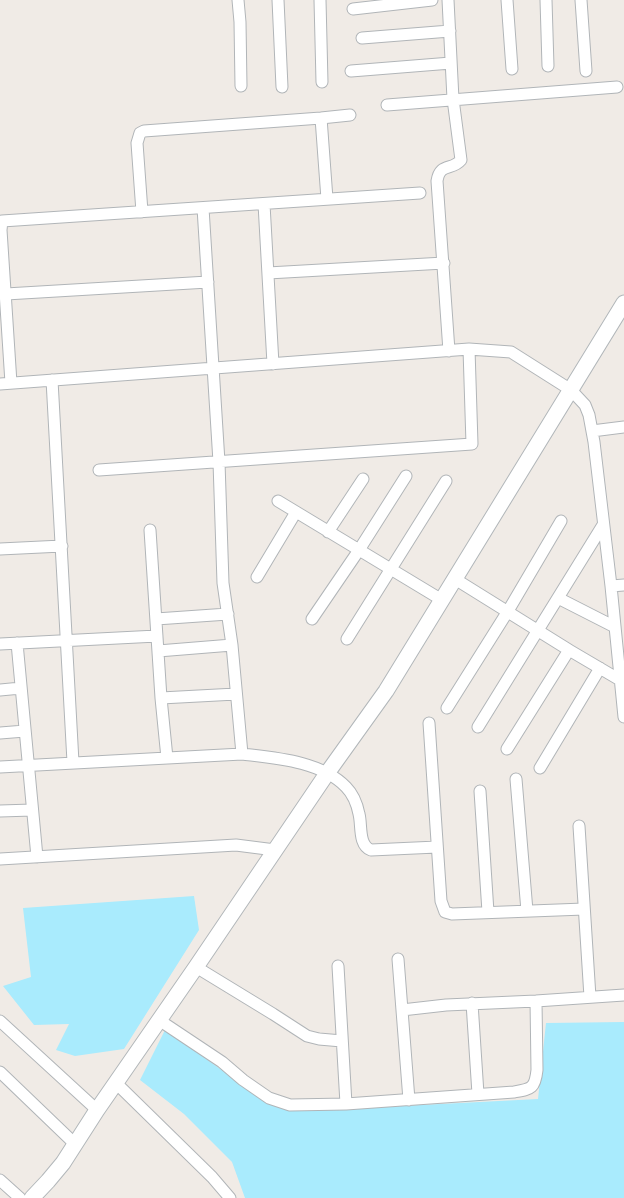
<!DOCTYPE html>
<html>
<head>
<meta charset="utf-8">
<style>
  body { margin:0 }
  canvas { display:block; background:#f0ebe6 }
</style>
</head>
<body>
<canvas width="624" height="1198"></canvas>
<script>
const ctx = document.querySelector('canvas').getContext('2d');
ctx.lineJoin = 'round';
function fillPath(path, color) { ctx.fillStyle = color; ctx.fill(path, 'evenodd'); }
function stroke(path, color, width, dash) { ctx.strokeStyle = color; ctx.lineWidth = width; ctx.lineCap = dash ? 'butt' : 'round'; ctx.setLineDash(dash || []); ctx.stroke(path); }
const water = new Path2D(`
  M194,896L199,930L124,1049L75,1056L56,1050L69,1024L34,1025L3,986L31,977L23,908Z
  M624,1022V1198H245L232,1162L184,1114L140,1080L165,1030L253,1092L303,1111L538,1099L546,1023Z`);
const street = new Path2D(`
  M238,0L240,22L241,86
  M278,0L282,87
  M320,0L322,82
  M448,0L453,99L461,160C452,171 440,162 437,181L449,351
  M507,0L512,69
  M546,0L548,66
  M581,0L586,71
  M353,9L432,0
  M362,38L450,31
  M351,71L451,63
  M387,105L617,87
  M321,118L327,199
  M264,204L273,364
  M203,208L219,462L223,583L232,645L242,754
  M142,212L137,143L140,133L144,131L321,118L350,115
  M268,273L444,263
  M6,294L208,282
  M52,380L73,762
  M11,383L1,230L2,221L420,193
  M0,384L469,349L511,352L571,390L585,405L589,415L594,442L611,586L624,717
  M592,431L624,427
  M99,470L472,444L469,349
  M278,501L442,600
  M150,530L161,698L167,758
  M328,532L363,479
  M0,549L62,546
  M257,577L296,512
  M455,579L569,650L620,680
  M611,586L624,585
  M558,598L615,627
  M156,619L228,614
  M312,619L359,550L406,476
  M347,639L446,481
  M17,643L37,857
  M0,644L157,636
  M158,651L232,645
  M0,690L21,688
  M161,698L236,694
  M447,708L508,611L561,521
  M429,723L441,901L445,912L452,914L584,909
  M478,727L603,525
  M0,733L25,731
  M507,749L569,650
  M0,767L242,754C275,758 321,761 346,787C353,794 357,804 359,814C362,825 358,845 371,850L437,847
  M540,768L600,668
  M516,779L527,911
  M480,791L488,912
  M0,811L32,810
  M579,826L590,997
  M0,859L236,845L275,850
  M398,959L409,1100
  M338,966L346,1104
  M196,967L273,1014L307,1036L319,1039L342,1041
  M472,1003L478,1094
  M402,1010L446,1005L536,1001L624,995
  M159,1020L222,1062L243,1080L269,1098L290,1105L346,1104L514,1092C531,1089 535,1089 537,1070L536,1001
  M0,1021L97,1110
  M0,1072L75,1144
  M116,1083L212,1177L230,1198
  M0,1180L20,1198`);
const secondary = new Path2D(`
  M32,1198L48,1181L63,1163L97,1110L196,967L328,772L386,691L624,303`);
fillPath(water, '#a9ebfd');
stroke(street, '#b1b5b8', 13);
stroke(secondary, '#b2b7ba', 17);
stroke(street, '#fff', 11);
stroke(secondary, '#fff', 15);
</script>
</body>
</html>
